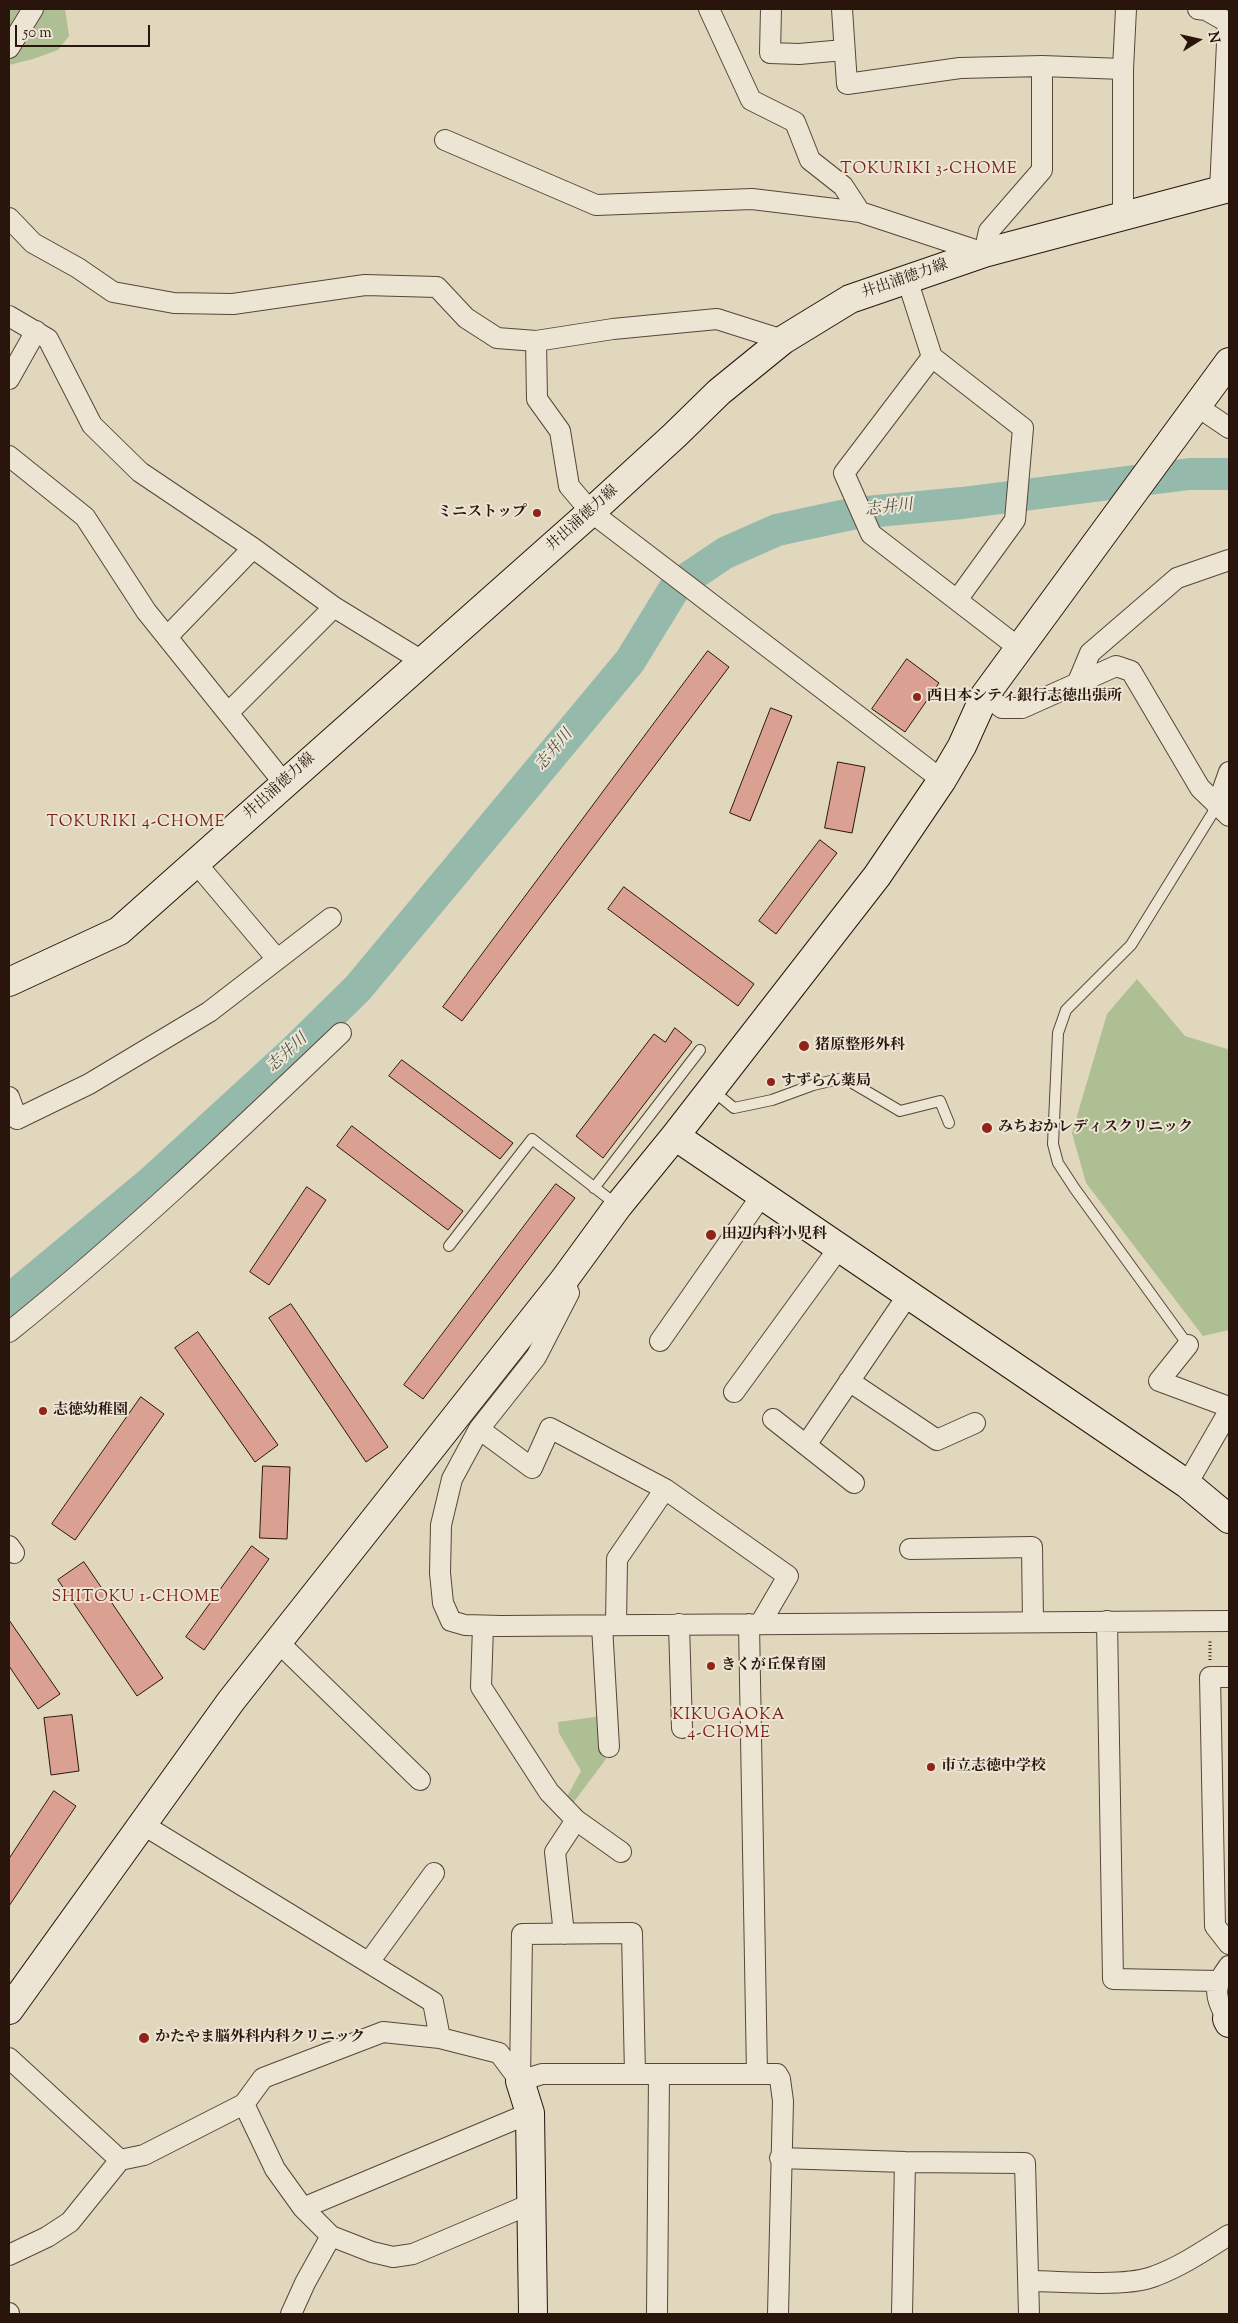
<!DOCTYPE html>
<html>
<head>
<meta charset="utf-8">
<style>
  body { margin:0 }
  #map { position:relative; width:1238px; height:2323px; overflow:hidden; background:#e1d7bd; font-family:"Sorts Mill Goudy",serif }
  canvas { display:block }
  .frame { position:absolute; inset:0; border:10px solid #2a150c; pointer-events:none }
  .north { position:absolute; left:1173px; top:15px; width:50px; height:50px; -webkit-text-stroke:4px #ece5d4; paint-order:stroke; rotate:80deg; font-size:14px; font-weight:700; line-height:20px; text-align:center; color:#2a150c }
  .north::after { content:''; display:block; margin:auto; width:18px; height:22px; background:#2a150c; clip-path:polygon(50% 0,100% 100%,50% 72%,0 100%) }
  .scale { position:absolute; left:15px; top:25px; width:135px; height:22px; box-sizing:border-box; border:2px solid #2a150c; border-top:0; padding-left:6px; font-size:15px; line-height:18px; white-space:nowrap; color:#2a150c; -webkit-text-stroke:4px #ece5d4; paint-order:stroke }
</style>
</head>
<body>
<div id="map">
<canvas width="1238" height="2323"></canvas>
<div class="frame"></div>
<div class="north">N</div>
<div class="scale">50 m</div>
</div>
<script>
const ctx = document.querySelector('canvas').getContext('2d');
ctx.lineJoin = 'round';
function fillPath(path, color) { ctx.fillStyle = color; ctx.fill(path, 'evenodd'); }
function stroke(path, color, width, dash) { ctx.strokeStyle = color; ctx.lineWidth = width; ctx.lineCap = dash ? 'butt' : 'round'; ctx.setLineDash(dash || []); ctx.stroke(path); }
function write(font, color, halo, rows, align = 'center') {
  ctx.font = font + ' "Sorts Mill Goudy","Noto Serif JP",serif'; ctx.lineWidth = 4; ctx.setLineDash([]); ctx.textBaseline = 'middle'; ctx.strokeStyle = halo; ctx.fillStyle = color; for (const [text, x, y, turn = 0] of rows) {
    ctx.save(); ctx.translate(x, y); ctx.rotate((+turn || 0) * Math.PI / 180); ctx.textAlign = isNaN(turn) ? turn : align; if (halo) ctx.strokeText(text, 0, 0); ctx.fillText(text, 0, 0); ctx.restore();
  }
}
const green = new Path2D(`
  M9,9H65L69,36L58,50L33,59L9,65Z
  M1137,979L1185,1036L1227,1049L1229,1048V1330L1203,1336L1086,1183L1072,1133L1107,1014Z
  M602,1716L608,1753L606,1759L570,1807L564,1802L581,1771L559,1733L558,1722Z`);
const water = new Path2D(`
  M1229,470V476L1189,474Z`);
const river = new Path2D(`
  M9,1300L151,1182L296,1049L358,988L630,661L676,586L725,553L777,530L856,513L962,503L1189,474H1229`);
const building = new Path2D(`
  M708,651L729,667L462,1021L443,1007Z
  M907,659L939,683L905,732L872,709Z
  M771,708L792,716L750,821L730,813Z
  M838,762L865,767L852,833L825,828Z
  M820,840L837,853L776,934L759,921Z
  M624,887L754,984L738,1006L608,909Z
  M675,1028L692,1042L603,1158L576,1136L654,1034L665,1042Z
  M402,1060L513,1143L500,1159L389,1076Z
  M352,1126L463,1211L448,1230L337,1146Z
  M556,1184L575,1198L423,1399L404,1385Z
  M307,1187L326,1200L269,1285L250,1272Z
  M291,1304L388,1447L366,1462L269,1318Z
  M198,1332L278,1445L255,1462L175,1348Z
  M141,1397L164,1414L75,1540L52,1524Z
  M263,1466L290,1467L287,1539L260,1538Z
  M252,1546L269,1559L204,1650L186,1637Z
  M84,1562L163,1678L137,1696L58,1580Z
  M9,1620L60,1694L38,1709L9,1666Z
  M72,1715L79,1771L51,1775L44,1718Z
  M54,1791L76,1806L9,1906V1859Z`);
const path = new Path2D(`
  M1210,1660V1639`);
const lane = new Path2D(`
  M712,1090L734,1108L772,1100L813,1085L844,1078L900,1111L940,1101L949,1123
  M594,1188L700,1050
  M449,1246L532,1139L617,1205
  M1188,1345L1075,1189L1058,1163L1053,1144L1058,1033L1066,1010L1131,945L1217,806`);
const street = new Path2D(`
  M709,9L751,100L795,122L810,160L843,186L860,212
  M771,9L770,53L799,54L844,50
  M842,9L847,84L960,68L1042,66L1123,69
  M1198,9L1206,10L1229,23
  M9,48L33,9
  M445,140L596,205L752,199L860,212L984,253L989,231L1042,170V66
  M1220,190L1228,22
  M1123,217V69L1126,9
  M9,218L33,243L78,268L113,292L174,303L233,304L365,285L437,287L466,318L497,338L536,341L613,329L717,319L783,340
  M907,279L932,357L844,473L871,534L1019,648
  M9,316L48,339L92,425L140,472L253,548L334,607L422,661
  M536,341L537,399L560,431L569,486L591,512L942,780
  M932,357L1023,428L1015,520L957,600
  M9,379L36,331
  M1198,407L1229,428
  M9,456L85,517L146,611L284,783
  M167,637L253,548
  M1077,684L1090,653L1177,578L1229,560
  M985,695L1002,708H1022L1116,666L1131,671L1200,788L1229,816
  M228,713L334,607
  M1217,806L1229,772
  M196,863L277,959
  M9,1097L17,1119L89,1084L209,1012L331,918
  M564,1280L569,1293L536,1357L479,1429L452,1479L441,1525L440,1573L443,1603L451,1621L465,1625L501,1626L1229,1621
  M9,1332C125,1239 233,1136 341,1033
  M660,1341L762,1195
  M1188,1345L1159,1381L1229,1407
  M849,1381L937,1440L975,1423
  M734,1392L839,1248
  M773,1419L854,1483
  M479,1429L532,1468L550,1428L665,1489
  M806,1445L908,1295
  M1187,1484L1229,1411
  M9,1546L14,1553
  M910,1549L1032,1547L1033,1622
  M1107,1621L1113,1979L1218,1981
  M679,1624L682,1728
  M749,1624L757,2074
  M616,1625L617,1559L665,1489L788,1576L760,1624
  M483,1626L481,1687L549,1792L576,1820L621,1852
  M602,1626L609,1747
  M277,1641L420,1780
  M1229,1677H1210L1215,1926L1229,1944
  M142,1824L433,2002L440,2038
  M564,1934L555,1852L576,1820
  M369,1962L434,1873
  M1229,1966C1213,1987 1214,1996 1227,2019L1229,2018
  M9,2058L120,2160
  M520,2081L542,2074H777L780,2079L783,2101L778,2314
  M520,2081L522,1934L632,1933L635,2074
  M244,2104L275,2169L303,2208L331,2236L372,2252L393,2257L413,2254L533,2203
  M780,2158L905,2162L1025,2163L1029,2314
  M303,2208L530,2113
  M9,2255L47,2237L70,2222L120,2160L144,2155L244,2104L263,2078L383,2032L440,2038L499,2053L520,2081
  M1029,2281C1062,2281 1126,2288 1155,2276C1182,2266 1205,2250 1229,2235
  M9,2313V2314
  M291,2314L305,2283L331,2236
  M657,2314L659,2074
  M902,2314L905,2162`);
const secondary = new Path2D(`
  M9,982L119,931L591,512L675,435L719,392L783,340L850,299L984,253L1229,188
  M675,1136L1187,1484L1229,1519
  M9,2010L231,1701L564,1280L618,1206L675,1136L877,876L942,780L962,746L985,695L1229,362
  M1227,2019L1229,2023
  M520,2081L530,2113L533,2314`);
const markers = [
  [537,513,5,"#8f2418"],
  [917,697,5,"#8f2418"],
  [804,1046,6,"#8f2418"],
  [771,1082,5,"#8f2418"],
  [987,1128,6,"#8f2418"],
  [711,1235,6,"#8f2418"],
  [43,1411,5,"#8f2418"],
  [711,1666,5,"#8f2418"],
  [931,1767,5,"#8f2418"],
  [144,2038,6,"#8f2418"]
];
const streetNames = [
  ["井出浦徳力線",905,280,-19],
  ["井出浦徳力線",583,519,-42],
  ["井出浦徳力線",280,787,-42]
];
const poiNames = [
  ["ミニストップ",527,513,"right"],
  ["西日本シティ銀行志徳出張所",927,697],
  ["猪原整形外科",815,1046],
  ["すずらん薬局",781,1082],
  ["みちおかレディスクリニック",998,1128],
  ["田辺内科小児科",722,1235],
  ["志徳幼稚園",53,1411],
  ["きくが丘保育園",721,1666],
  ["市立志徳中学校",941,1767],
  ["かたやま脳外科内科クリニック",155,2038]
];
const neighbourhoodNames = [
  ["TOKURIKI 3-CHOME",929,170],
  ["TOKURIKI 4-CHOME",136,823],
  ["SHITOKU 1-CHOME",136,1598],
  ["KIKUGAOKA",729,1716],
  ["4-CHOME",729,1734]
];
const waterNames = [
  ["志井川",889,509,-7],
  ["志井川",555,751,-50],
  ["志井川",288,1054,-43]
];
fillPath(green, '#aebf94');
fillPath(water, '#95baac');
stroke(water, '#6a786c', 1);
stroke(river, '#95baac', 32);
fillPath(building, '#daa192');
stroke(building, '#2a150c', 1);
stroke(lane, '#584638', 12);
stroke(street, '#584638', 22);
stroke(secondary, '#2a150c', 30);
stroke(path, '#2a150c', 3, [1, 2.5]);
stroke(lane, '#ece5d4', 10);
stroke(street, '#ece5d4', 20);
stroke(secondary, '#ece5d4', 28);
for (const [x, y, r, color] of markers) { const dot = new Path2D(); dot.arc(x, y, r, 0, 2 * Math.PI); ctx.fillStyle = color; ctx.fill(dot); stroke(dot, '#ece5d4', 2); }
write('15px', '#2a150c', '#ece5d4', streetNames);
write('bold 15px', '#2a150c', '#ece5d4', poiNames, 'left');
ctx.letterSpacing = '1px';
write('16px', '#7a1f14', '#ece5d4', neighbourhoodNames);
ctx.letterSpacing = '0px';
write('italic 16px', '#4f4f44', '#ece5d4', waterNames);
</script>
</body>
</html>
